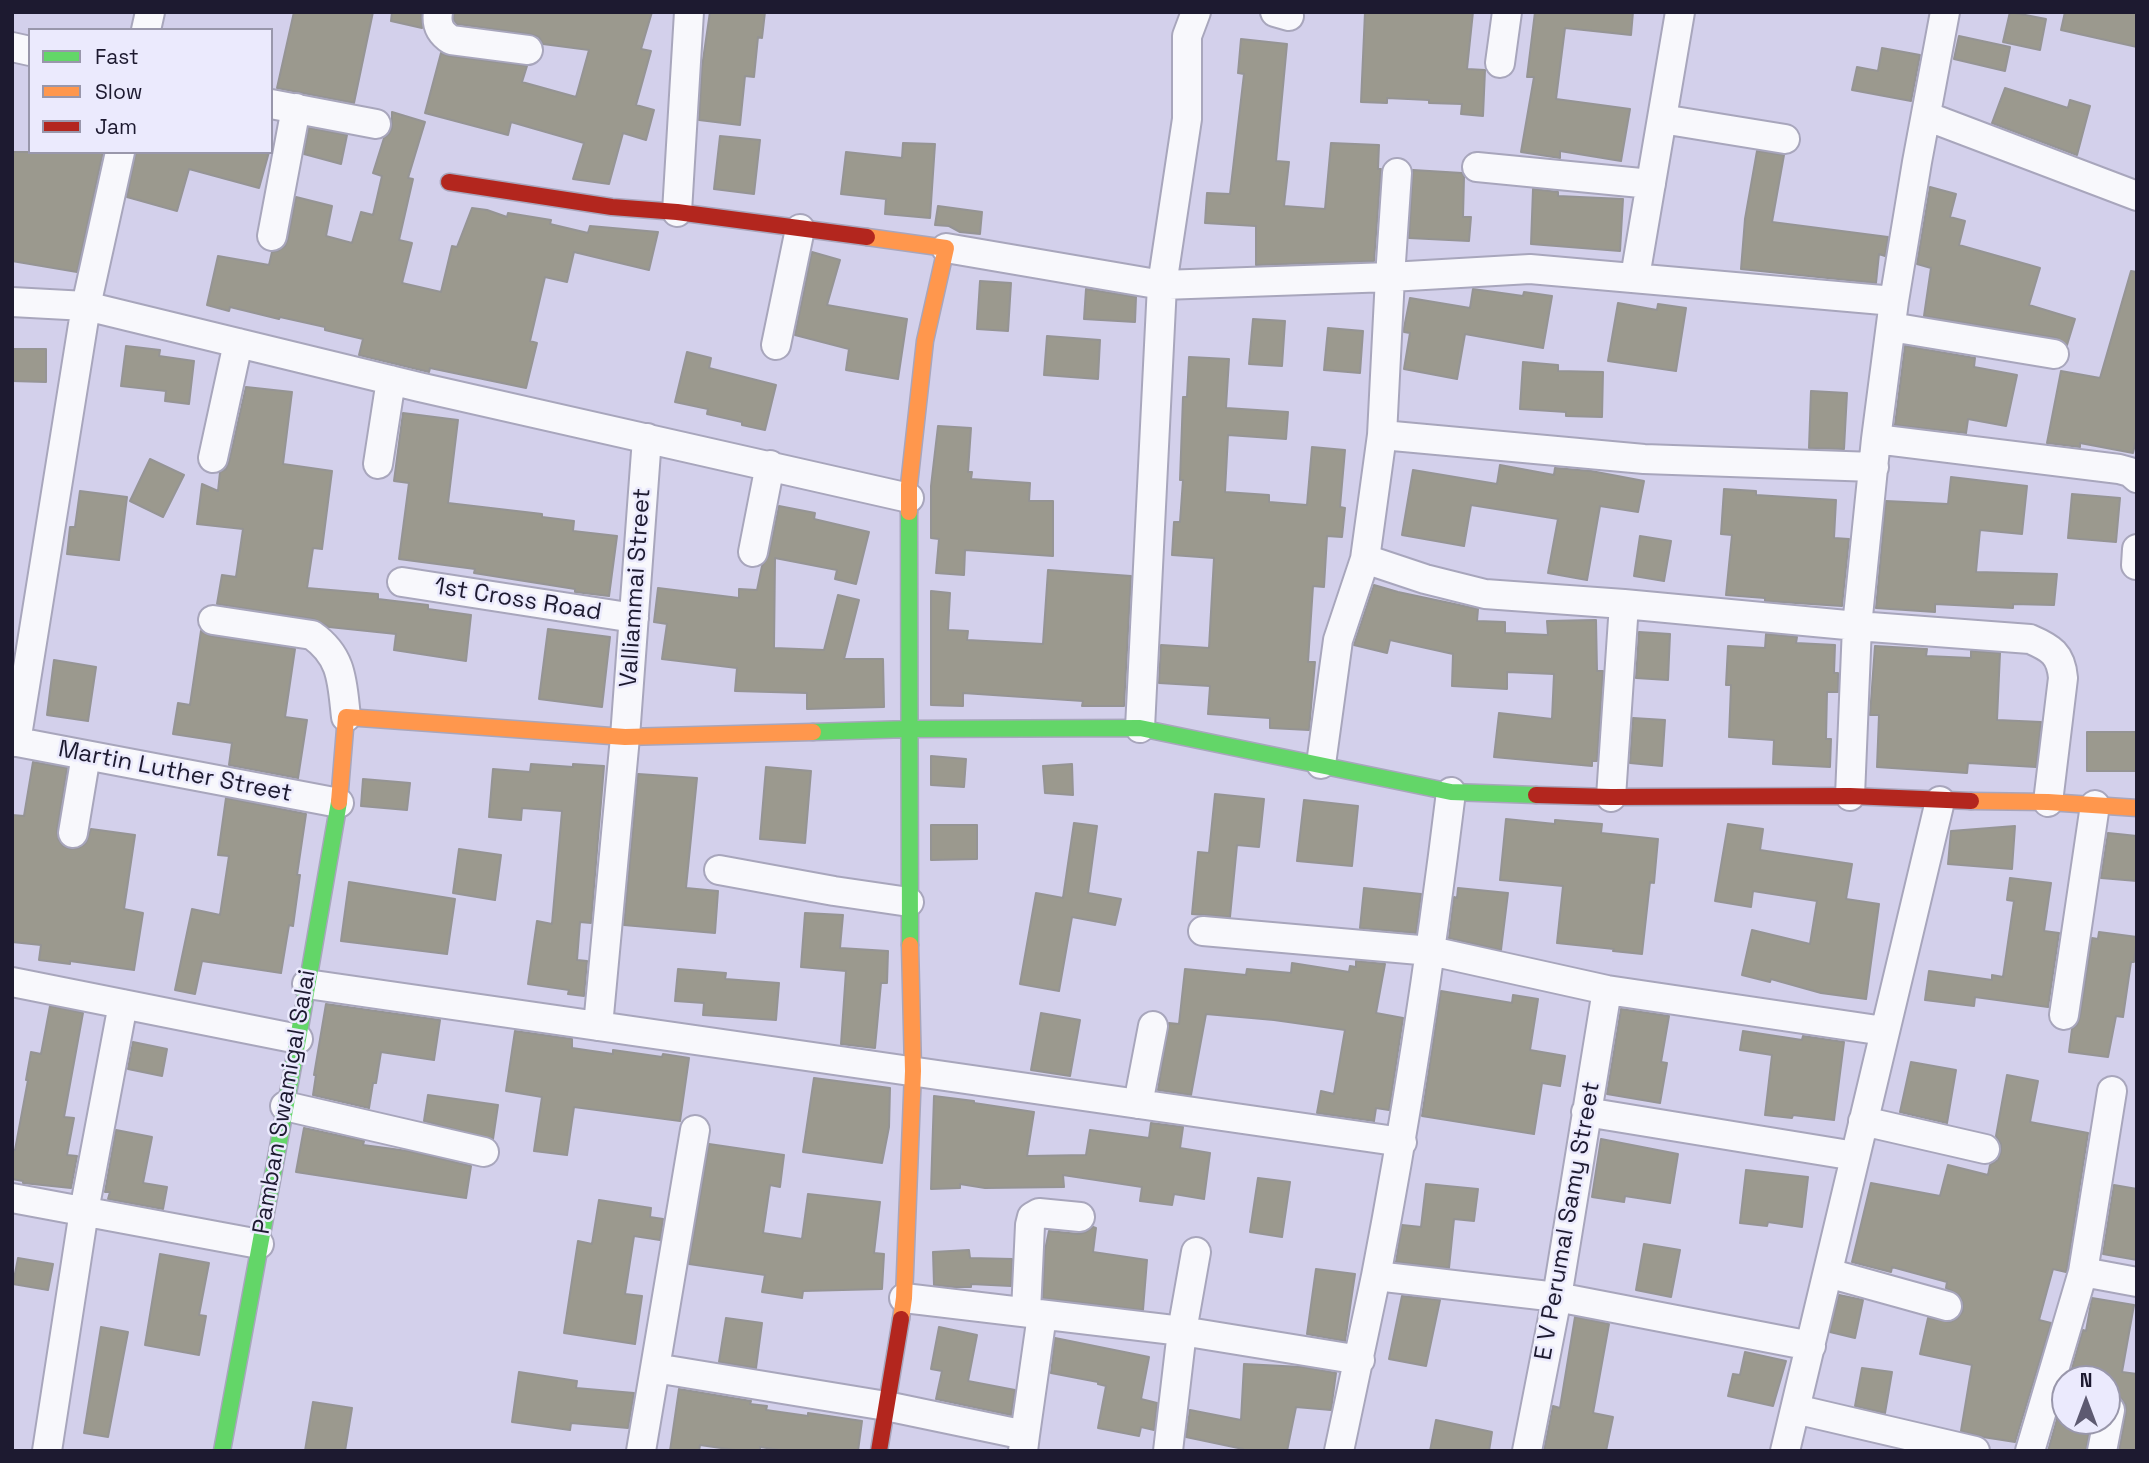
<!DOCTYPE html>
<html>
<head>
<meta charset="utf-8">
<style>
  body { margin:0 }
  #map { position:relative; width:2149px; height:1463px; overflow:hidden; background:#d3d0eb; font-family:"Space Grotesk",sans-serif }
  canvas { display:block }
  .frame { position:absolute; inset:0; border:14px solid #1d1a30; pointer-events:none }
  .legend { position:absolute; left:28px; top:28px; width:245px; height:126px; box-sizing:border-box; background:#ebeafd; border:2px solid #9997ab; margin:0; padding:9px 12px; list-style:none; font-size:21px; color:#1d1a30 }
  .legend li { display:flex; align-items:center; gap:14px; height:35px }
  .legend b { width:35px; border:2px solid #9997ab }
  .north { position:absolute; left:2051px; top:1365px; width:70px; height:70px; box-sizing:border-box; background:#ebeafd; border:2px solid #9997ab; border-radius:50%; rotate:0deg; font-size:19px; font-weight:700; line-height:28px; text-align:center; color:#1d1a30 }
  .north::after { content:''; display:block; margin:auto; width:24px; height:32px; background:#5d5a71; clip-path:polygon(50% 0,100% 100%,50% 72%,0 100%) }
</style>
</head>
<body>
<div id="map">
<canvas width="2149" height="1463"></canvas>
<div class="frame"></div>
<ul class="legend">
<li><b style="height:9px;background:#63d668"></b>Fast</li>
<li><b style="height:9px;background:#ff974d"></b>Slow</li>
<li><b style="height:9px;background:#b3261e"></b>Jam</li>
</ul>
<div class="north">N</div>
</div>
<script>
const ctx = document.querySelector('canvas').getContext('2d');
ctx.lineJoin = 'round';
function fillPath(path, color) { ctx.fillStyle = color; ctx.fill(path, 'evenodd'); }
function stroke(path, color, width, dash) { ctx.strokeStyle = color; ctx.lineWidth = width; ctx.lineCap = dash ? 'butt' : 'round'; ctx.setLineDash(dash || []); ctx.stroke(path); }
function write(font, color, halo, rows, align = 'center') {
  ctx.font = font + ' "Space Grotesk",sans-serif'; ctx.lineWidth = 5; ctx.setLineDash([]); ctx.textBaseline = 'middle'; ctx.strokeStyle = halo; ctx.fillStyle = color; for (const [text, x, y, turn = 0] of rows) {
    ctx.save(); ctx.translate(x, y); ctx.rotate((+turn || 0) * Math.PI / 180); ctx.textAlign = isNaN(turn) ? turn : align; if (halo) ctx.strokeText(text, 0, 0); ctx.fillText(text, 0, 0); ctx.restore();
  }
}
const building = new Path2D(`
  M294,12H373L354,103L277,88Z
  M392,12H421L422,28L391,21Z
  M454,12H652L641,49L651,51L636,105L654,110L646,140L623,133L609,184L573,179L584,143L511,122L508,135L425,113L441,53L449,56L527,66L522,82L576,97L589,50L543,44L539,37L530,34L457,24L454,20Z
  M710,12H765L762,38L758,37L754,77L745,76L740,125L699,120L702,67Z
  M1365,12H1473L1467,69L1485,70L1483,116L1461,114L1462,104L1429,103V100L1387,98V103L1361,102Z
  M1535,12H1633L1631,35L1565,28L1556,99L1630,109L1621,161L1560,151V158L1521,152L1534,77H1527Z
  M2010,12L2046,19L2040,50L2003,42Z
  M2065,12H2137V47L2061,30Z
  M1959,36L2010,47L2005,71L1954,59Z
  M1241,39L1287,44L1276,161L1289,162L1284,206L1325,209L1331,143L1379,145L1378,169H1381L1374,261L1256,265V226L1205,223L1207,193L1230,194L1244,74L1238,73Z
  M1882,48L1920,55L1911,101L1852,90L1857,67L1878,71Z
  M2005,88L2068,108L2070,100L2090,106L2077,155L1992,123Z
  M392,112L425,122L408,178L413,179L399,240L412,243L402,283L441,292L452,246L457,247L472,208L487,210L507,217L508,213L551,220L550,224L588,233L590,226L658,232L649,270L574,252L567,282L545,277L530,341L537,343L526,388L430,368L429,372L359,355L363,339L325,330V327L280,317L279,319L230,307L229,311L207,305L218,256L269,265L272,252L278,251L285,246L288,239L296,197L332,206L326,236L352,243L361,212L373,215L382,176L373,173L384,138L389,134L392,128Z
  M309,128L347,135L341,164L304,154Z
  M720,136L760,140L754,194L714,189Z
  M903,143L935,144L930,218L885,214L886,199L841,194L846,152L902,158Z
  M1757,151L1784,155L1772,222L1888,237L1885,256L1879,254L1876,283L1741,269L1745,219Z
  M12,152H103L77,272L12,261Z
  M136,152H269L259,188L189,169L177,211L127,197Z
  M1413,170L1462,173L1464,177L1463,217H1471L1469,241L1409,238Z
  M1930,187L1956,194L1950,217L1965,221L1959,245L2040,268L2029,305L2075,319L2067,345L2057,338L1924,316L1931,268L1917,264Z
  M1533,189L1558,192V196L1623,199L1620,251L1531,244Z
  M938,206L982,212L980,234L960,232L949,226L935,225Z
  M812,252L840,260L827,305L907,319L898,379L846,370L849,349L795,335Z
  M2131,271L2137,272V436L2133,453L2080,443V447L2047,443L2061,371L2100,378Z
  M980,281L1011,283L1008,331L977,329Z
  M1086,289L1136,297L1135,322L1084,319Z
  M1473,289L1523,296L1524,292L1552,296L1543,348L1465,334L1457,379L1404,369L1410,333L1404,332V328L1410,298L1470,308Z
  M1618,303L1657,310L1658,304L1686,308L1676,371L1608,361Z
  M1253,319L1285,321L1282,366L1249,364Z
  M1328,328L1363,331L1360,373L1324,370Z
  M1047,336L1100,340L1098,379L1044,375Z
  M126,346L160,350L159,356L194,361L189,404L165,401L166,391L121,386Z
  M1905,346L1975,358L1974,367L2017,375L2006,426L1968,419L1966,433L1895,425Z
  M12,349H46V382L12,381Z
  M687,352L711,358L709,368L776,385L765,430L742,425V422L707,414L708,409L675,402Z
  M1189,357L1229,359L1226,408L1288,412L1286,439L1228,435L1225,492L1269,495V502L1307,505L1312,447L1345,450L1340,507L1345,508L1342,537L1327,536L1324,587L1313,586L1308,662H1315L1309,730L1270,728V718L1208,714L1210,686L1159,683L1161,645L1209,648L1214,558L1172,555L1174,522H1180L1183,480H1180L1183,397H1187Z
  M1523,362L1558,365V371L1603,372L1602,417L1566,416V412L1520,409Z
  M246,387L292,392L283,464L332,471L322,549L313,548L307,588L378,594V599L428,605V609L471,615L466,661L394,650L396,634L329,627L314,619L217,604L222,575L236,577L243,529L197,524L202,484L218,491L220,472L226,469L229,462Z
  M1811,391L1847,393L1844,449L1809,448Z
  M403,413L458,420L448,503L542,514V517L574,521L573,531L617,536L609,596L575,592V589L474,573L475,569L399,559L409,483L394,481Z
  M938,426L971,428L968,472H972L971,479L1030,483L1029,501H1053V556L965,550L964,575L936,573L939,539L931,538V486Z
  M150,459L184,475L163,517L130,501Z
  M1500,465L1554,475L1555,468L1591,471L1644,481L1638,512L1600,506L1587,580L1548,573L1558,519L1471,505L1464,546L1402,535L1413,470L1497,484Z
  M1951,477L2027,486L2022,534L1980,530L1976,572L2057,574L2054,605L2013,604V608L1935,604V612L1876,608L1886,501L1948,504Z
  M1724,489L1756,491V495L1836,500L1834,538L1849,539L1842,606L1765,601V598L1726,595L1732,535L1721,534Z
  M80,491L127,497L119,560L67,554L70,527H75Z
  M2072,494L2120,498L2116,542L2068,538Z
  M779,506L815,513L814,519L869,532L856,584L835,579L837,570L775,558L774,648L824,650L838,595L859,600L844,659H883L884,707L807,709V693L735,691L737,668L662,659L667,624L654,622L658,588L739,598V589L757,590L762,566L769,555Z
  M1640,536L1671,541L1664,581L1634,576Z
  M1048,570L1131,576L1124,706H1082L1083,701L963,693V706L931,705V591L950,593L948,630L968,631L967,640L1043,644Z
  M1374,585L1398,592L1478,609L1477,621L1505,622V633L1548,635L1547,621L1596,620L1597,671H1603L1597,761H1592V766L1494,757L1499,713L1552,719L1554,674L1507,672V689L1452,686L1453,654L1390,640L1387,653L1354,645Z
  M548,629L610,637L602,707L539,699Z
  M201,631L211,636L295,649L285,717L307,720L298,778L229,765L232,743L173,734L178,703L190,705Z
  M1639,632L1670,634L1668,680L1636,678Z
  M1766,634L1797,637L1796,643L1835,645L1834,673H1838V692H1827L1826,739H1831L1830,767L1773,764L1774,740L1729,737L1731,685H1726L1728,646L1765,648Z
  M1875,646L1927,649L1926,656L1971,658V651L2000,653L1997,720L2041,722L2036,767L1968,763L1967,773L1877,767L1879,715H1870Z
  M54,660L96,667L88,721L47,715Z
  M1633,718L1665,720L1662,766L1630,763Z
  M2087,732H2137V771H2087Z
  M931,756L966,759L964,787L931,785Z
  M33,762L67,768L57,830L58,839L63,846L71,849L79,848L86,843L91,829L135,835L124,909L143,913L134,970L70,961V964L39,960L41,945L12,942V815L24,816Z
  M531,764L573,767V764L604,766L591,923L580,922L577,960L587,961L584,996L568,994L569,990L528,984L537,921L552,924L562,811L522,808L521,820L489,817L493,769L530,772Z
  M1072,764L1073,795L1045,793L1043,766Z
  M766,767L811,771L805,843L760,839Z
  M638,774L697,778L686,888L718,891L715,933L624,925Z
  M363,779L410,783L407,810L361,806Z
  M1215,794L1264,799L1259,847L1237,845L1230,917L1192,914L1198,852L1209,853Z
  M226,798L306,814L297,875H300L293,926L289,925L281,973L202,961L195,994L175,990L192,909L220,915L229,856L218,855Z
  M1304,800L1358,806L1352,866L1297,861Z
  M1506,819L1555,824V820L1602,824L1601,833L1658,839L1654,883L1650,882L1642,954L1613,951L1614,949L1557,943L1563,886L1500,880Z
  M1074,823L1097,826L1088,893L1121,899L1115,925L1072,917L1059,991L1020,984L1036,893L1063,898Z
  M1728,824L1763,829L1760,850L1852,864L1846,899L1879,904L1866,999L1821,993L1771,979L1770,982L1742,975L1752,930L1810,944L1817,901L1753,891L1751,907L1715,901Z
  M931,825H977V859L931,860Z
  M2015,826L2012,869L1948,864L1951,831Z
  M2108,833L2137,836V881L2101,878Z
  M459,849L501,855L495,900L453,893Z
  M2010,878L2051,883L2044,931L2059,933L2048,1007L1975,997L1974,1006L1925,1000L1929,971L1992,980V975L2003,977L2014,901L2007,900Z
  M349,882L455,899L447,954L341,941Z
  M1364,888L1421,894L1416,933L1360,928Z
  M1458,888L1508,893L1501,950L1449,938L1454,897L1457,898Z
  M805,913L843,915L840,948L888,951L887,983H881L875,1048L841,1044L846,971L801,967Z
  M2099,932L2137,937L2134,962H2131L2123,1017L2116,1016L2108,1057L2069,1052L2072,1029L2077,1025L2080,1017L2092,938L2098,939Z
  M1356,961L1385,964L1376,1013L1403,1018L1389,1110L1376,1108L1374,1121L1317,1113L1321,1091L1334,1094L1345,1030L1274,1020L1206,1014L1191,1095L1158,1090L1169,1023L1179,1024L1185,969L1246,975L1247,969L1291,973L1292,963L1349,972L1350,966L1356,967Z
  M678,969L726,973L725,979L779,983L776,1020L703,1015L704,1003L675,1001Z
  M1441,991L1512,1003L1513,995L1538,999L1530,1050L1565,1056L1560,1086L1542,1083L1534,1134L1422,1116Z
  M326,1004L440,1020L434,1060L381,1052L376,1083H373L369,1108L313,1095L316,1075H314Z
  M50,1006L83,1013L64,1117L74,1118L67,1155L77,1156L71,1188L23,1183V1181L12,1179V1150H15L28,1080H26L31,1052L41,1054Z
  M1621,1009L1669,1016L1661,1062L1667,1063L1660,1103L1607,1094Z
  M1041,1013L1080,1020L1070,1076L1031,1070Z
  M515,1031L572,1039V1048L613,1054V1050L662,1057L663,1054L689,1058L680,1121L574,1107L567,1155L534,1151L542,1097L506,1091Z
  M1743,1031L1802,1040L1803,1036L1844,1042L1834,1120L1793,1115L1792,1118L1765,1115L1772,1055L1740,1050Z
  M133,1042L167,1049L162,1076L128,1069Z
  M1911,1062L1956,1070L1947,1123L1900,1112Z
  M2007,1075L2038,1081L2030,1122L2088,1133L2067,1268L2066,1272L2053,1269L2039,1320L2051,1323L2015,1442L1983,1437L1961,1431L1972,1365L1920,1354L1928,1318L1950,1322L1958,1318L1963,1311V1303L1959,1295L1946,1288L1947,1282L1892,1267L1891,1272L1852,1262L1871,1183L1940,1196L1948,1165L1988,1175L1990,1165L1998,1160L2001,1152V1144L1996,1136Z
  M814,1078L890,1088L889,1127L882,1163L803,1152Z
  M428,1095L498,1105L493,1139L424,1121Z
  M934,1096L974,1101V1103L1034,1112L1027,1156L1086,1155L1090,1130L1149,1138L1151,1123L1183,1127L1180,1148L1210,1153L1204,1199L1174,1194L1172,1205L1140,1201L1142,1187L1063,1175L1064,1187L985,1188L960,1184V1188L931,1189Z
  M304,1128L364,1141L363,1145L408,1151L471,1166L466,1198L296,1172Z
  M116,1130L152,1137L143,1183L167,1187L163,1209L108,1199L110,1192H105Z
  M1601,1139L1678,1154L1670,1203L1625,1196L1624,1202L1592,1197Z
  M709,1144L784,1155L780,1187L770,1185L763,1233L802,1239L808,1194L880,1202L874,1253L884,1254L882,1289L803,1291L802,1298L762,1292L765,1275L689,1264Z
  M1746,1170L1808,1177L1802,1227L1768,1222L1767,1226L1740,1223Z
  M1258,1178L1290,1182L1282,1237L1250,1232Z
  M1426,1184L1478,1189L1474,1221L1454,1219L1449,1268L1396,1262L1402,1225L1421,1227Z
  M2114,1185L2137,1189V1260L2103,1254Z
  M599,1200L651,1208L650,1217L663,1219L660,1240L634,1236L625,1294L642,1296L635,1344L564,1333L578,1241L592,1244Z
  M1093,1227L1096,1228L1093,1252L1147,1260L1143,1310L1043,1298L1045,1250L1049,1231L1079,1234L1086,1232Z
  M1644,1244L1680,1250L1671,1297L1636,1290Z
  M969,1250L970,1258L1012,1259L1011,1286L971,1284V1287H954L934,1285L933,1252Z
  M160,1254L209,1263L199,1315L206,1316L199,1355L145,1345Z
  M18,1258L53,1264L48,1290L13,1284Z
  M1316,1269L1355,1274L1345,1341L1307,1334Z
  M1839,1295L1863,1300L1855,1338L1830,1332Z
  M1402,1296L1440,1300L1426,1366L1389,1359Z
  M2092,1298L2134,1305L2122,1372L2137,1374V1451H2119L2126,1413V1405L2120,1397L2114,1394H2107V1379H2069L2083,1330L2086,1331Z
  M1575,1317L1609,1324L1593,1413L1613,1417L1606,1451H1544L1553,1406L1560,1408Z
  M726,1318L762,1323L756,1368L719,1362Z
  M101,1327L128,1332L108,1437L84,1433Z
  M939,1327L977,1335L968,1381L1015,1390L1011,1415L936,1399L942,1371L931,1369Z
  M1055,1338L1149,1357L1141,1399L1157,1403L1154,1430L1141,1427L1139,1436L1098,1428L1106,1386L1098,1384V1382L1051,1373Z
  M1745,1352L1786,1361L1773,1406L1728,1396L1733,1374L1740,1375Z
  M1244,1364L1302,1367L1336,1373L1331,1410L1296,1407L1287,1451H1243V1449L1186,1437L1190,1410L1241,1420Z
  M1862,1368L1892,1372L1885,1413L1855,1406Z
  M519,1372L577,1381L576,1388L634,1393L628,1428L571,1423L570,1430L512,1422Z
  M679,1389L751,1401L750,1404L767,1406L766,1410L808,1416V1413L862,1421L858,1451H786L760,1447V1451H742L700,1445L699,1451H670Z
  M2065,1391V1421L2091,1422L2086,1451H2048Z
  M313,1402L352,1408L345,1451H305Z
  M1436,1420L1492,1432L1489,1451H1430Z`);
const street = new Path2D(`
  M438,12C436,25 440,33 451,40L528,50
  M1275,12L1289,16
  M146,30L150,12
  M12,47L30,51
  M1500,63L1507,12
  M271,104L376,124
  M1926,116L2137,196
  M1662,119L1785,139
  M1477,167L1651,184
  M677,212L689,12
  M272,236L296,108
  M946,248L1162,285L1390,277L1397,173
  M1635,277L1680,12
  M12,302L86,306L419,387L909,498
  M1891,327L2054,354
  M776,345L800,229
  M1382,435L1644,459L1874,467
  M1876,439L2119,469L2130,472L2137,478
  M213,458L238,343
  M378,464L391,380
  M753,552L770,465
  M1365,559L1425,579L1485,594L1624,604L1857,626L2030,639C2051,648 2061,654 2063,678L2048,802
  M2136,565L2137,549
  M402,582L634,618
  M213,620L312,635C343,657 342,682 346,717
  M1140,728L1162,285L1187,119V36L1196,12
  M12,741L339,803
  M16,742L86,306L120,152
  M1321,764L1338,640L1365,559L1382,435L1390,277L1530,269L1894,301
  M1850,796L1857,626L1876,439L1894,301L1917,162L1945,12
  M1611,797L1624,604
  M73,833L86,755
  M719,870L834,891L909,902
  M1203,931L1431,951L1607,990L1884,1031
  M12,982L298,1039
  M307,984L1402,1142
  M2064,1015L2095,805
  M598,1026L625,737L647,438
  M1138,1104L1153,1026
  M285,1106L484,1152
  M1586,1112L1855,1156
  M1863,1121L1985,1149
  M12,1198L259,1244
  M2083,1272L2137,1282
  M1828,1273L1947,1306
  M1376,1276C1407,1116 1431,955 1451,792
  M904,1298L1182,1331L1360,1360
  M1026,1312L1030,1225L1032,1217L1039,1213L1080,1217
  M655,1368L695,1130
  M1795,1409L1975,1451
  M1025,1435L1042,1315
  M47,1451L84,1211L123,1004
  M641,1451L655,1368L886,1406L1025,1435L1023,1451
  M1168,1451L1182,1331L1196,1252
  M1339,1451L1376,1276L1557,1297L1811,1346
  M1527,1451L1557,1297L1607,990
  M1785,1451L1940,801
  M2030,1451L2083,1272L2112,1091
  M2102,1451L2110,1410`);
const fast = new Path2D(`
  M909,512L910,945
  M813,732L909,729L1140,728L1451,792L1536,795
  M222,1451L298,1039L339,802`);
const slow = new Path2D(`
  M867,237L946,248L925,341L909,485V512
  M1971,801L2048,802L2137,808
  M339,802L346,717L625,737L813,732
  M901,1319L904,1298L913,1071L910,945`);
const jam = new Path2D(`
  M449,182L612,207L677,212L867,237
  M1536,795L1611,797L1850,796L1971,801
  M879,1451L901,1319`);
const streetNames = [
  ["Valliammai Street",636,588,-86],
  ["1st Cross Road",518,600,9],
  ["Martin Luther Street",175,772,11],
  ["Pamban Swamigal Salai",285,1102,-80],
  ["E V Perumal Samy Street",1568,1221,-80]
];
fillPath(building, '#9b998e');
stroke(building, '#959494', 2);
stroke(street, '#a8a6bc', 32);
stroke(fast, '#a8a6bc', 19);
stroke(slow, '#a8a6bc', 19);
stroke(jam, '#a8a6bc', 19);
stroke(street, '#f8f8fc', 28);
stroke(fast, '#63d668', 16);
stroke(slow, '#ff974d', 16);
stroke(jam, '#b3261e', 16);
write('24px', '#1d1a30', '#ebeafd', streetNames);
</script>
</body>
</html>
